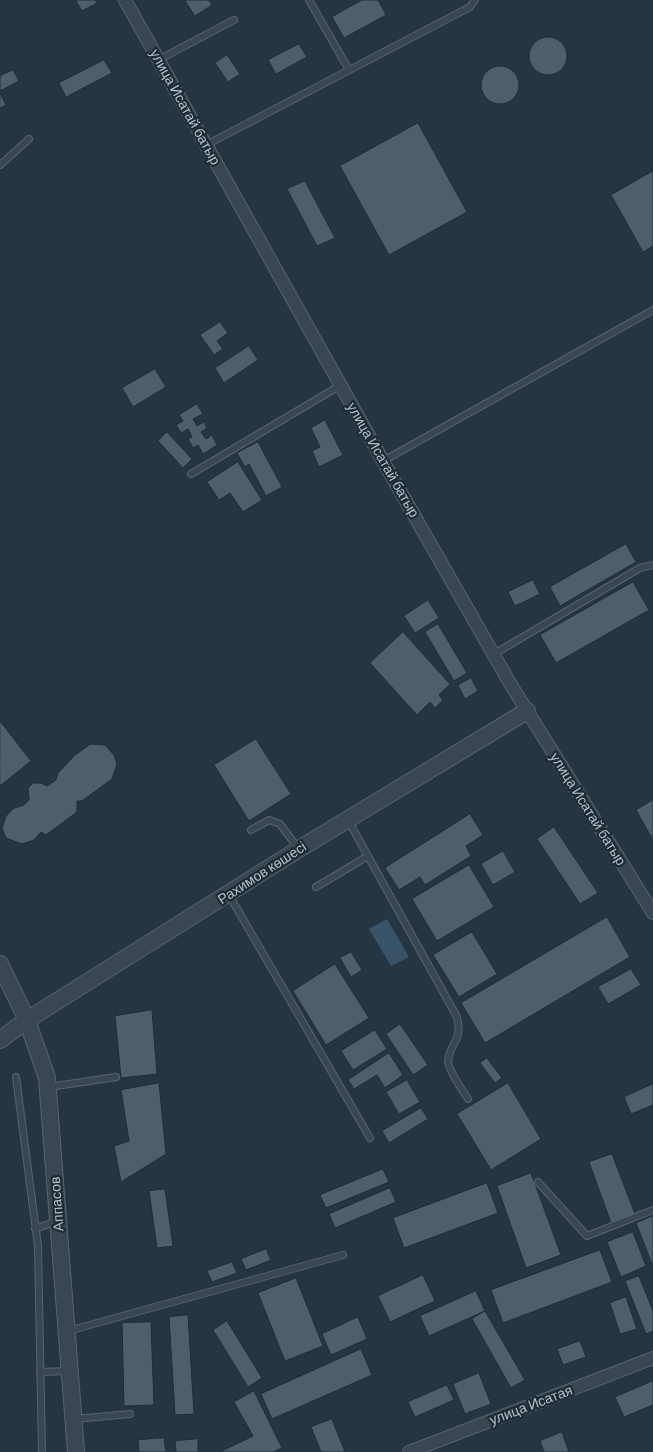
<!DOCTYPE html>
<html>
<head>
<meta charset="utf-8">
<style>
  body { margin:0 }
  canvas { display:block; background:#253541 }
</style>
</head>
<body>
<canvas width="653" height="1452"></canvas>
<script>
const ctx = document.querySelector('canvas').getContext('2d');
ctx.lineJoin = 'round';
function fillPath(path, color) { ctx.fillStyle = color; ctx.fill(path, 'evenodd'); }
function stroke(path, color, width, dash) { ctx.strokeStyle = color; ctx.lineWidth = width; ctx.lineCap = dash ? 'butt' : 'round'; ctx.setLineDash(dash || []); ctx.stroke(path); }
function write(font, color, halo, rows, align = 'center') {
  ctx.font = font + ' Barlow,sans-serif'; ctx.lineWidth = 4.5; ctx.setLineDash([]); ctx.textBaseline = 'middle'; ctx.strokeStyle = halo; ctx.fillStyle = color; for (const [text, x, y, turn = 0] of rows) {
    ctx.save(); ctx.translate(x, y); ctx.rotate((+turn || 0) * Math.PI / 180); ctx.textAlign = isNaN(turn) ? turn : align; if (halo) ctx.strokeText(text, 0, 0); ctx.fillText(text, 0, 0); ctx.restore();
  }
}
const water = new Path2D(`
  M387,919L409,957L391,966L369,929Z`);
const building = new Path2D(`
  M76,0H95L97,3L82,11Z
  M185,0H209L212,5L195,16Z
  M362,0H378L386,15L344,38L332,17Z
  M529 56a19 19 0 1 1 38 0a19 19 0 1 1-38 0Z
  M299,44L307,57L276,74L268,60Z
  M227,55L240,74L228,82L215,63Z
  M104,60L112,73L66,97L59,83Z
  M481 85a19 19 0 1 1 38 0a19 19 0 1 1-38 0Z
  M13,70L19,81L0,91V76Z
  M0,93L6,105L0,108Z
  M418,123L467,212L389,255L340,166Z
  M653,171V246L643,252L611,195Z
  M305,181L335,238L317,246L287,189Z
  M220,322L228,333L217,341L223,349L214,355L200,335Z
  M249,346L258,360L224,383L215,368Z
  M155,369L166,387L133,407L122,388Z
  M197,404L203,414L193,419L197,426L204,422L207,428L201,432L206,439L212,435L217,445L203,454L198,445L193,448L188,439L192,437L188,429L181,433L176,425L183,421L179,415Z
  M325,420L343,455L319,467L312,451L320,447L311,428Z
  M167,432L192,459L183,468L158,441Z
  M258,442L282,487L266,496L249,464L245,467L237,453Z
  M238,462L262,500L243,512L230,493L219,500L207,482Z
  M626,544L636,562L560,606L550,587Z
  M533,580L540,594L515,606L508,592Z
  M633,582L649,610L556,663L540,635Z
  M428,600L439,618L415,633L404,616Z
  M438,624L467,673L454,681L425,632Z
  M403,632L450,684L439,695L443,700L435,708L430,702L417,715L370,663Z
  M471,678L478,691L465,699L458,685Z
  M0,721L31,761L0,786Z
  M256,739L291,794L249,821L214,765Z
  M91,744L105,745L114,755L117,764L112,779L82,801H77V812L46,835L41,832L34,840L22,844L6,838L2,828L6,816L14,808L24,805L29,800L28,788L33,783H41L47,786L56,780L58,773L75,755Z
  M653,800V840L636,810Z
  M470,814L483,835L466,846L471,856L425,885L420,877L399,890L385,868Z
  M554,827L598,893L580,904L537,839Z
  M503,851L515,872L493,885L481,864Z
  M469,865L494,907L437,941L412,899Z
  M607,917L630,957L485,1043L461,1003Z
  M472,932L497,974L459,997L433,955Z
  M351,952L362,970L351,977L340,958Z
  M335,964L369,1018L326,1045L293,991Z
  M631,969L641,985L608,1004L598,987Z
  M152,1010L157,1074L121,1078L115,1016Z
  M400,1024L428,1065L413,1075L386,1034Z
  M375,1030L387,1049L353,1070L341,1051Z
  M389,1053L403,1075L385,1088L377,1075L354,1089L348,1080Z
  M487,1058L502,1078L495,1083L480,1063Z
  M407,1080L420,1102L399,1114L386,1092Z
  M159,1083L166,1154L121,1182L114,1146L129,1141L121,1090Z
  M508,1083L541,1139L491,1170L457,1114Z
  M653,1084V1105L631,1114L624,1097Z
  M421,1108L428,1119L389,1143L382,1131Z
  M612,1154L635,1214L611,1223L589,1162Z
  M383,1169L389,1182L326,1208L320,1195Z
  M531,1173L561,1255L526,1268L497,1186Z
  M487,1183L498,1213L404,1248L393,1218Z
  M390,1188L396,1202L335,1228L329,1214Z
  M165,1189L173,1246L157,1248L149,1191Z
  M653,1216V1264H652L636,1223Z
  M633,1232L646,1266L621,1277L607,1242Z
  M266,1249L271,1260L246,1270L241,1259Z
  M600,1250L612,1282L503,1323L491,1290Z
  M232,1262L237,1273L212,1282L207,1271Z
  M423,1275L435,1301L390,1322L378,1296Z
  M639,1276L653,1311V1331L646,1334L625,1281Z
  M296,1278L323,1346L285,1361L258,1293Z
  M476,1291L485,1311L429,1336L420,1316Z
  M626,1297L637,1329L620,1334L610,1303Z
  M485,1311L525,1380L511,1388L472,1319Z
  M188,1315L194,1414L175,1415L169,1317Z
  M358,1317L367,1339L331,1355L322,1334Z
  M227,1321L262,1378L248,1387L213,1330Z
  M151,1322L154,1405L124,1406L122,1323Z
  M580,1341L586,1357L563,1365L557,1349Z
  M361,1349L372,1375L272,1419L261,1394Z
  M479,1373L491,1404L465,1414L453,1384Z
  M653,1381V1405L624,1417L615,1397Z
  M447,1385L454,1400L415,1417L408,1402Z
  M254,1391L282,1448L273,1452H220L253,1436L234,1402Z
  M332,1419L345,1452H321L311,1427Z
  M562,1432L569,1452H544L540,1441Z
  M164,1438L166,1452H139L138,1440Z
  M198,1439V1452H176L175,1441Z`);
const service = new Path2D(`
  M309,0L349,70
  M158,60L234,20
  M206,145L470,7L475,0
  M0,165L29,139
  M383,461L653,310
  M191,474L341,385
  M494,654L640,568L653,565
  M348,820L457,1017C463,1041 450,1042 448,1061C448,1070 463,1091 468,1099
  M251,830L269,820L280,824L298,848
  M316,887L368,856
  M229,895L370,1138
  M16,1077L38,1246L42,1452
  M49,1087L116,1077
  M538,1182L587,1236L653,1210
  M35,1229L57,1221
  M68,1331L343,1255
  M40,1372L69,1371
  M75,1419L130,1414`);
const minor = new Path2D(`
  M125,0L383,461L511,685L653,913
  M409,1452L653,1358`);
const tertiary = new Path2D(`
  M0,964L27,1020L47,1078L76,1452
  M0,1040L27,1020L299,849L527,711`);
const streetNames = [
  ["улица Исатай батыр",185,107,61],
  ["улица Исатай батыр",383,460,60],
  ["улица Исатай батыр",588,809,58],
  ["Рахимов көшесі",262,873,-33],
  ["Аппасов",57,1204,-94],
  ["улица Исатая",531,1405,-21]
];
fillPath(water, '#395368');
fillPath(building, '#4e5e6c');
stroke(building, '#202d38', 1);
stroke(service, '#58646e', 8);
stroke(minor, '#58646e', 14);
stroke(tertiary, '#58646e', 18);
stroke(service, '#3a4651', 6);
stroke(minor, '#3a4651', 12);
stroke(tertiary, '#3a4651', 16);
write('14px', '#b6c1cb', '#1e2b36', streetNames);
</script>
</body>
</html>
